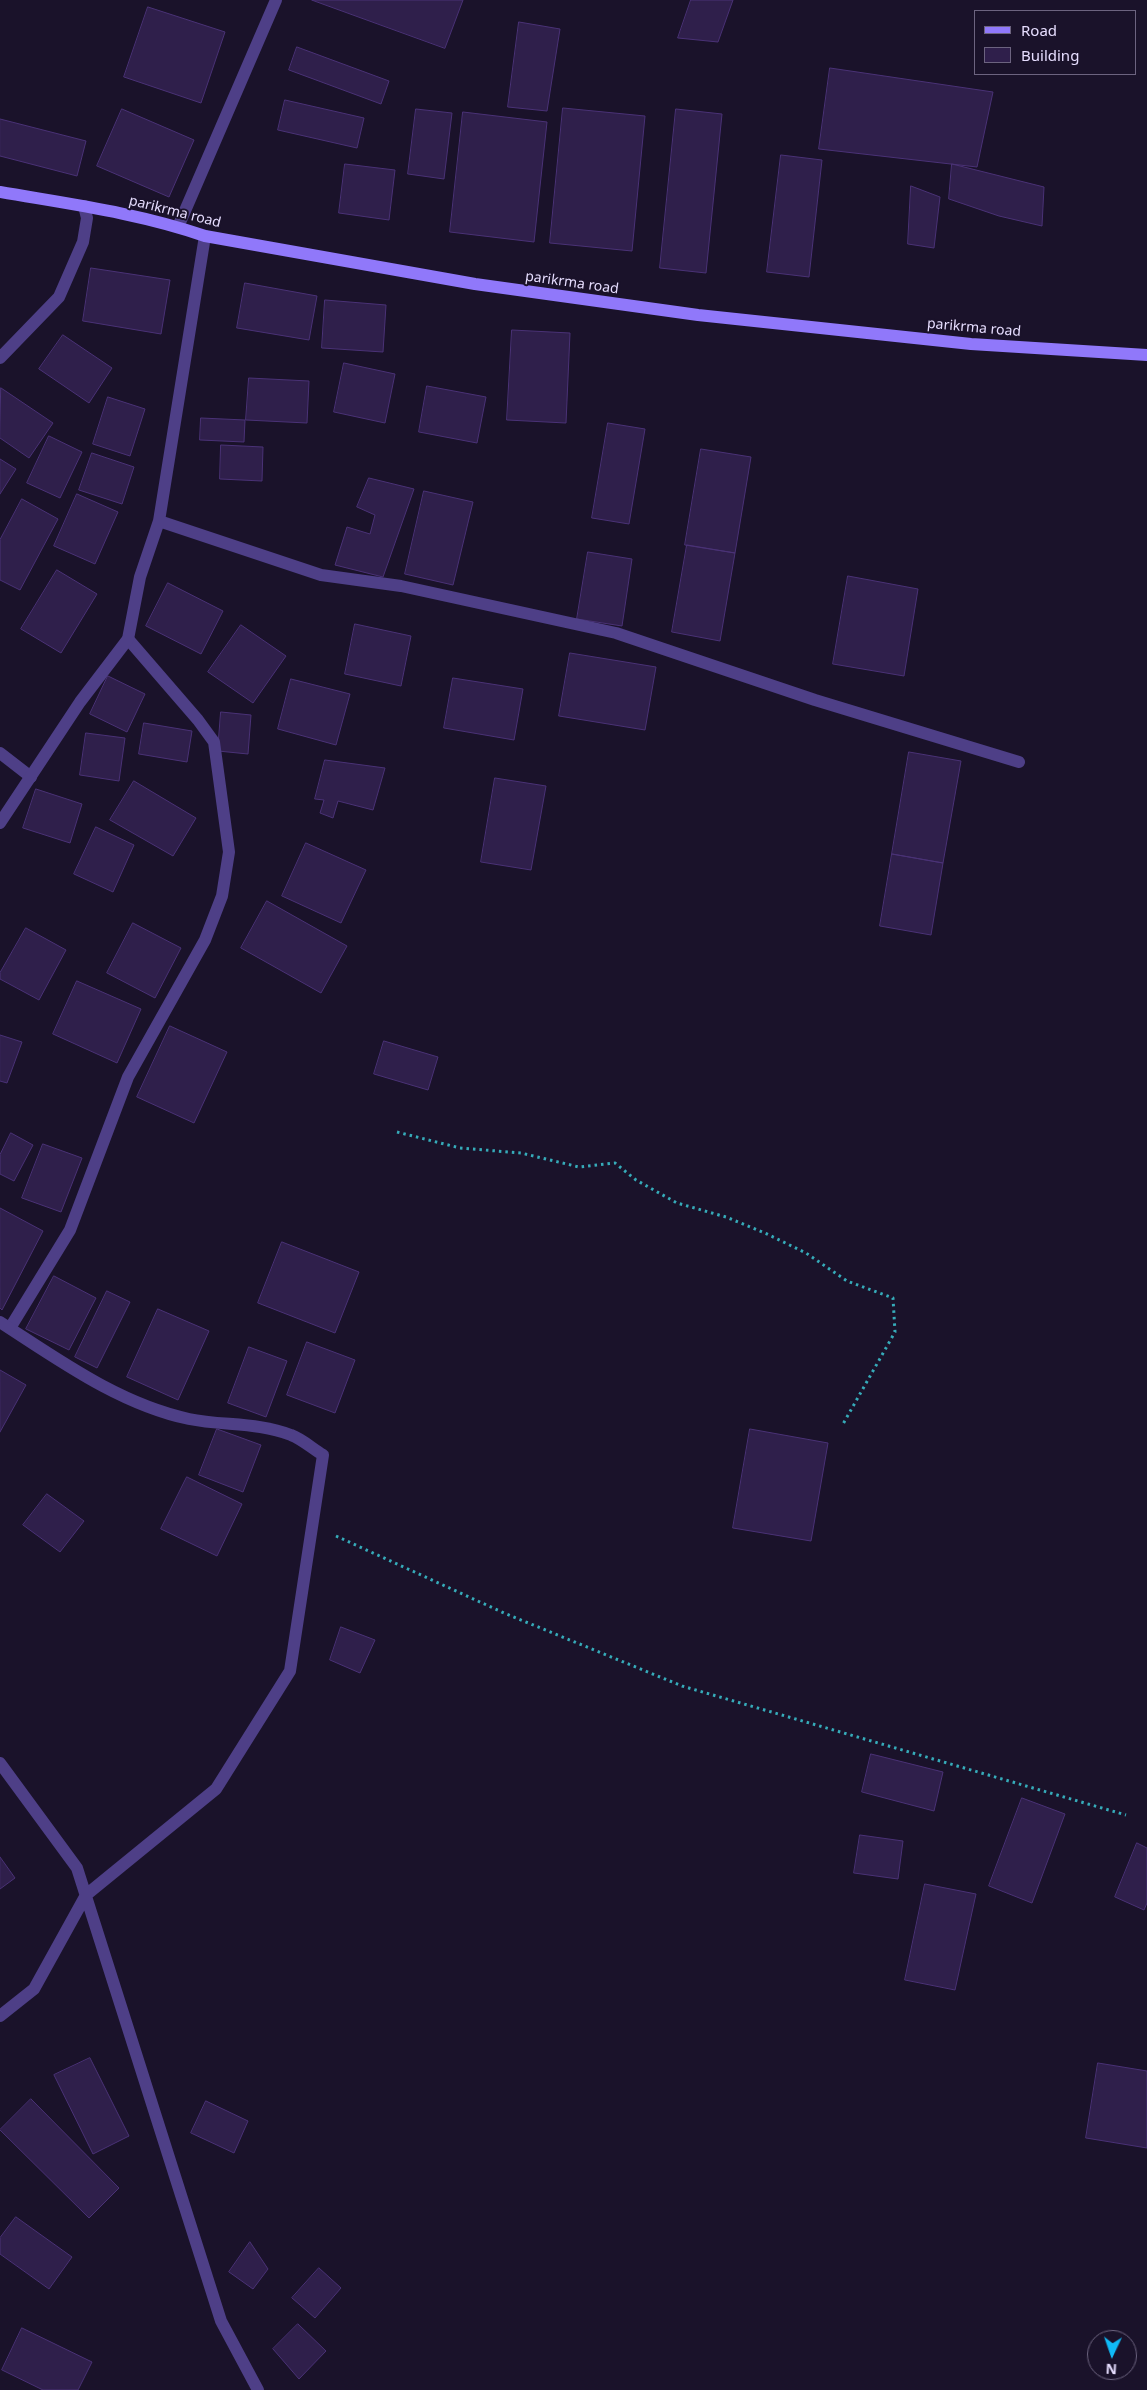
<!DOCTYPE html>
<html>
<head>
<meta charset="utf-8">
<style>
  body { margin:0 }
  #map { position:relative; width:1147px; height:2390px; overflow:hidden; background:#1a122a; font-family:"Noto Sans",sans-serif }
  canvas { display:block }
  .legend { position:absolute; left:974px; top:10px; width:162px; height:65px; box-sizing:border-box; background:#1a122a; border:1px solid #6c637f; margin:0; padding:6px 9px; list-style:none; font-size:15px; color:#e6ddfe }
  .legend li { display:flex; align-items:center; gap:10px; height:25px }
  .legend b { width:25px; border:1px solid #6c637f }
  .north { position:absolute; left:1087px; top:2330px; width:50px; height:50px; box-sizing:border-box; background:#1a122a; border:1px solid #6c637f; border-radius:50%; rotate:183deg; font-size:14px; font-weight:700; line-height:20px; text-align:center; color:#e6ddfe }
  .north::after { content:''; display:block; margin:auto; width:18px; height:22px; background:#10baf6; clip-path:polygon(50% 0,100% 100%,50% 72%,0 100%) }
</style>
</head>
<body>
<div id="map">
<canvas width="1147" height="2390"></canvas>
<ul class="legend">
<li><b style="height:6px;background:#9078fa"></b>Road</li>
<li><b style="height:14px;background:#2f1f4b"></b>Building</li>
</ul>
<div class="north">N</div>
</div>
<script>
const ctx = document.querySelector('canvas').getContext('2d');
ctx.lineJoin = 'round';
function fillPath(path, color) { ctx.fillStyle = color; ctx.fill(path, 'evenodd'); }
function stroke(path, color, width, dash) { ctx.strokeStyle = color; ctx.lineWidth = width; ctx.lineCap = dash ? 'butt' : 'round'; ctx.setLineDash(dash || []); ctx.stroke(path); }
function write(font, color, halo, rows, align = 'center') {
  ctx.font = font + ' "Noto Sans",sans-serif'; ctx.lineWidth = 4; ctx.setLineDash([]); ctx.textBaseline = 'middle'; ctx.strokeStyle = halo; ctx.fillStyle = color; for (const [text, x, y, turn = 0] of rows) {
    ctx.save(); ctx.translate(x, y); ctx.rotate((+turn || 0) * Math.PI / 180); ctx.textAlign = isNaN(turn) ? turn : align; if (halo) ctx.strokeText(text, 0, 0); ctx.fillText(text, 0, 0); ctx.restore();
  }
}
const building = new Path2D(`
  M312,0H463L445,48Z
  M691,0H733L718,42L678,38Z
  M148,7L225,32L201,103L124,77Z
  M519,22L560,29L547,111L508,107Z
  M297,47L389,81L381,104L289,70Z
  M830,68L993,92L977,167L819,149Z
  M285,100L364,118L357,148L278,130Z
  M563,108L645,116L632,251L550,243Z
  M122,109L194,140L169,197L97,166Z
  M416,109L452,113L444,179L408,174Z
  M676,109L722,114L706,273L660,268Z
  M463,112L547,122L534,242L450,232Z
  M0,119L86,141L77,176L0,156Z
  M781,155L822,160L809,277L767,272Z
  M345,164L395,170L389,220L339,213Z
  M952,164L1044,187L1042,226L999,216L949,199Z
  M911,186L940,197L934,248L908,244Z
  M91,268L170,280L161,334L83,321Z
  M245,283L317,296L309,340L237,328Z
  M325,300L386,305L383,352L322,348Z
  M512,330L570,333L566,423L507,420Z
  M63,335L112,368L89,403L39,369Z
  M344,363L395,374L385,423L334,412Z
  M249,378L309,381L307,423L246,420Z
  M427,386L486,397L477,443L419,432Z
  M1,388L53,423L29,458L0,438Z
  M108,397L145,409L130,456L93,444Z
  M201,418L245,420L244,442L200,440Z
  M608,423L645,429L629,524L592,518Z
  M49,436L82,452L60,498L27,483Z
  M221,445L263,447L262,481L220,479Z
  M701,449L751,457L735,553L685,545Z
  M92,453L134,467L122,504L79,490Z
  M0,459L16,469L0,494Z
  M369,478L414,489L383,577L335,565L347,527L370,534L375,515L357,507Z
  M424,491L473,502L453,585L405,574Z
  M77,494L118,512L95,564L54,546Z
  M22,499L58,519L20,590L0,580V540Z
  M687,545L735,553L720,641L672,632Z
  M588,552L632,559L622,626L577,619Z
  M57,570L97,594L61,653L21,629Z
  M848,576L918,589L904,676L833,664Z
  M168,583L223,611L201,654L146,626Z
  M355,624L411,636L401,686L345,674Z
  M241,625L286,656L253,703L208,672Z
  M570,653L656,667L645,730L559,716Z
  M108,676L145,694L127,732L90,714Z
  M453,678L523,689L514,740L444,728Z
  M291,679L350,694L336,745L278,729Z
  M221,712L251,715L248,754L218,751Z
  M144,723L192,731L187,762L139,754Z
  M86,733L125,738L119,781L80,775Z
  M909,752L961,761L943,863L892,854Z
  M325,760L385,768L373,810L338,801L333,818L320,813L324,800L315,799Z
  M495,778L546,786L531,870L481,862Z
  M134,781L196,818L173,856L110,820Z
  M36,789L82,804L70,843L23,828Z
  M96,827L134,845L113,892L74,874Z
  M306,843L366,870L341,923L282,896Z
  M892,854L943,863L931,935L880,926Z
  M267,901L347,946L321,993L241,948Z
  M133,923L181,948L155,998L107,973Z
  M26,928L66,950L39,1000L0,979V973Z
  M77,981L141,1009L117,1063L53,1034Z
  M170,1026L227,1052L194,1123L137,1097Z
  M0,1035L22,1042L7,1083L0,1081Z
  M384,1041L438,1057L428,1090L374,1074Z
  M11,1133L33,1145L14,1181L0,1174V1155Z
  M43,1144L82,1158L61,1212L22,1198Z
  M0,1208L43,1231L2,1310L0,1308Z
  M282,1242L359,1272L335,1333L258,1303Z
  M54,1276L96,1298L69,1350L26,1329Z
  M107,1291L130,1302L97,1368L75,1357Z
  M158,1309L209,1331L178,1400L127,1377Z
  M307,1342L355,1360L335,1413L287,1395Z
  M249,1347L287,1361L266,1417L228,1403Z
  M0,1370L26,1385L0,1432Z
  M217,1429L261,1445L243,1492L199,1475Z
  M750,1429L828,1443L811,1541L733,1528Z
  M187,1477L242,1504L217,1556L161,1529Z
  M47,1494L84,1521L60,1552L23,1525Z
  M341,1627L375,1640L360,1673L330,1660Z
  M871,1754L943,1772L934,1811L862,1792Z
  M1022,1798L1065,1814L1032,1903L989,1886Z
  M860,1835L903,1841L898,1879L854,1873Z
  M1137,1843L1147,1848V1903L1144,1910L1115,1897Z
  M0,1857L15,1878L0,1889Z
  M925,1884L976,1894L955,1990L905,1980Z
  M90,2058L129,2136L93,2154L54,2075Z
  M1098,2063L1147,2071V2148L1086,2138Z
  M31,2099L119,2188L89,2218L0,2130Z
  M206,2101L248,2121L234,2153L191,2133Z
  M16,2217L72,2257L49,2289L0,2254V2238Z
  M250,2242L268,2269L253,2289L229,2272Z
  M319,2268L341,2288L315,2318L292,2298Z
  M298,2324L326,2351L299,2379L273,2349Z
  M22,2328L92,2362L78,2390H43L2,2370Z`);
const path = new Path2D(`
  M397,1132L460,1148L521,1153L579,1167L615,1163L636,1180L677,1203L726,1217L767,1234L806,1253L847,1281L893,1298L895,1332L843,1424
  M336,1536L504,1613L682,1686L1126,1815`);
const lane = new Path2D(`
  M0,753L31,777
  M10,1328L70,1230L128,1077L205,940L222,896L229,852L214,742L198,720L128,639`);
const street = new Path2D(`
  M178,227L276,0
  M0,358L59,297L83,242L87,218L84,206
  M159,521L321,575L401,586L616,633L815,700L1019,762
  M0,823L80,702L128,639L140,577L159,521L205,236
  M0,1322C59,1360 119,1404 189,1419C223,1426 258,1422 291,1435C302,1439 313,1449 323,1455L290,1671L216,1789L86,1895L34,1989L0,2016
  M0,1763L77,1868L221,2321L258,2390`);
const secondary = new Path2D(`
  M0,192C69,204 139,213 205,236L475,284L698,315L971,344L1147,355`);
const streetNames = [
  ["parikrma road",175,212,14],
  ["parikrma road",572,283,8],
  ["parikrma road",974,328,5]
];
fillPath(building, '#2f1f4b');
stroke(building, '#4a3276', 1);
stroke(path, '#36abb9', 3, [2.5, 4]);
stroke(lane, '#4e3f87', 12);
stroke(street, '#4e3f87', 12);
stroke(secondary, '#9078fa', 12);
write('14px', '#e6ddfe', '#1a122a', streetNames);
</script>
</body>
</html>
